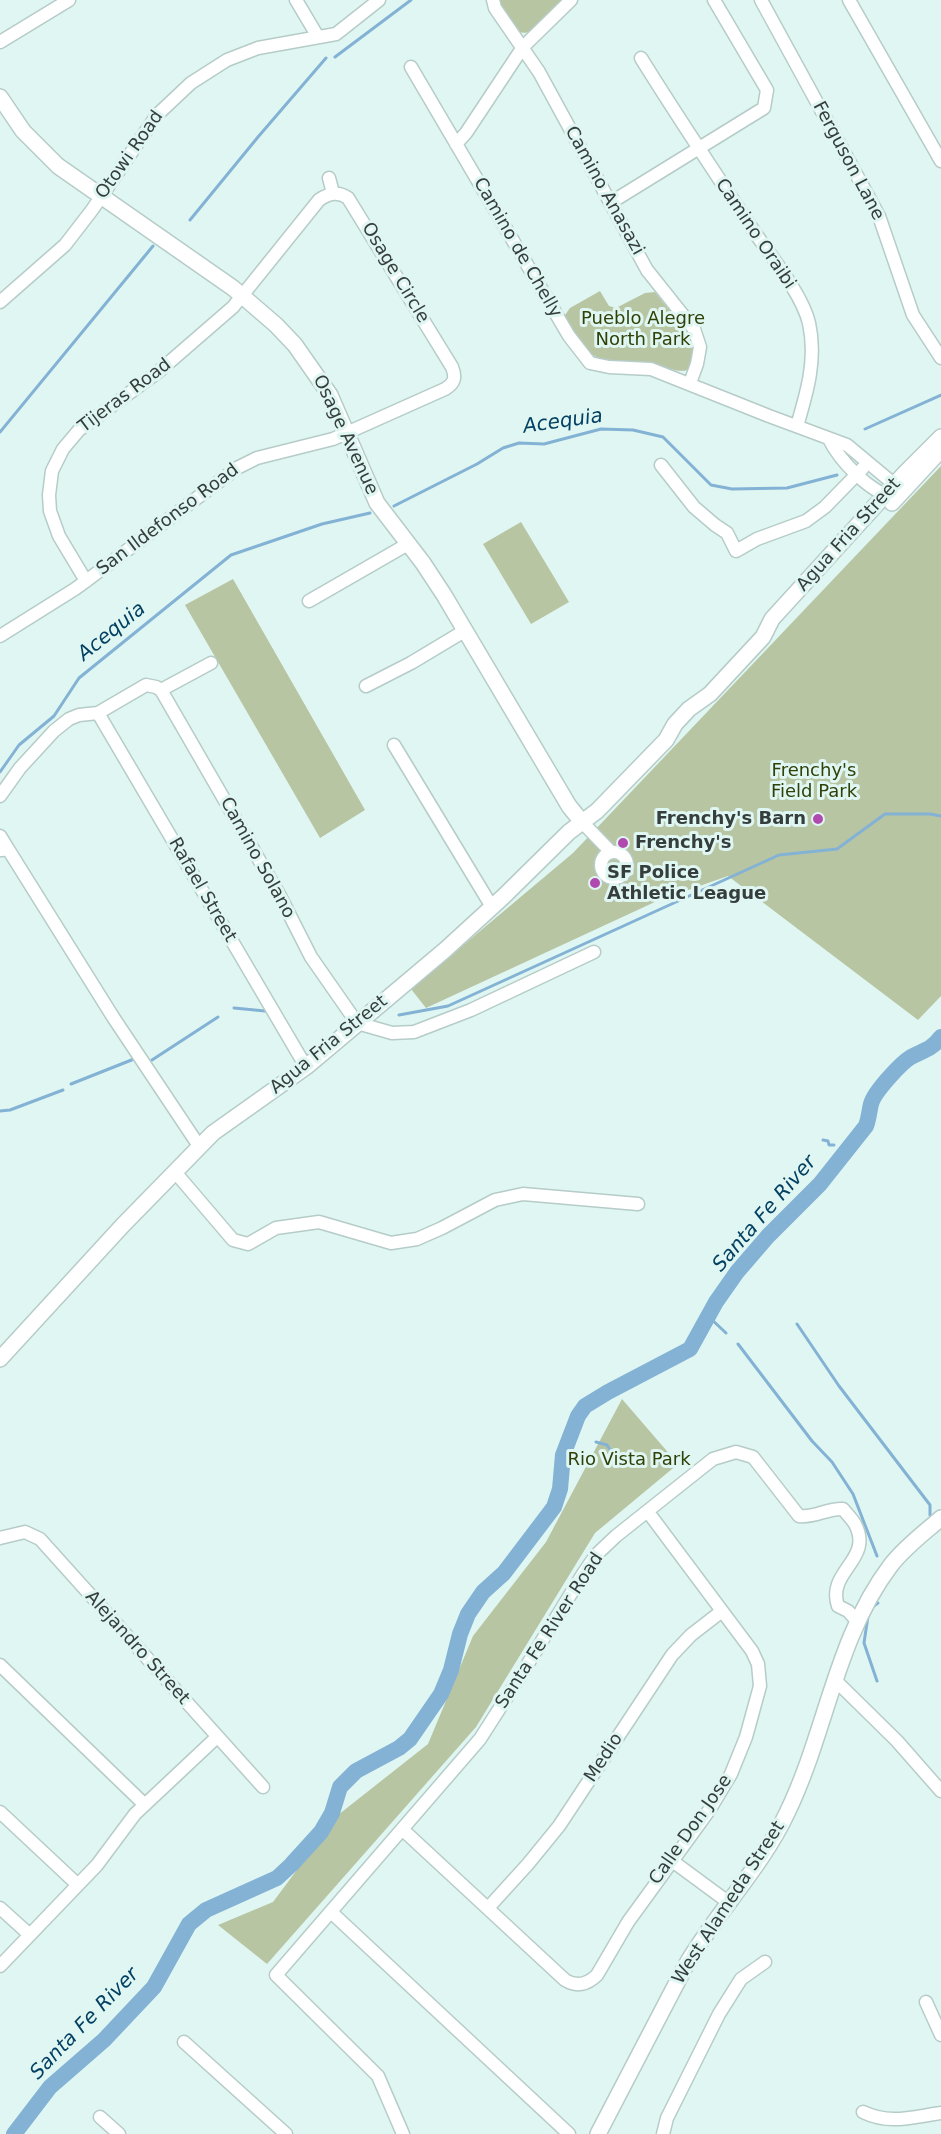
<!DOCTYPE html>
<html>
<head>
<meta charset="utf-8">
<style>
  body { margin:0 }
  canvas { display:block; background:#dff6f2 }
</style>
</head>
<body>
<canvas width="941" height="2134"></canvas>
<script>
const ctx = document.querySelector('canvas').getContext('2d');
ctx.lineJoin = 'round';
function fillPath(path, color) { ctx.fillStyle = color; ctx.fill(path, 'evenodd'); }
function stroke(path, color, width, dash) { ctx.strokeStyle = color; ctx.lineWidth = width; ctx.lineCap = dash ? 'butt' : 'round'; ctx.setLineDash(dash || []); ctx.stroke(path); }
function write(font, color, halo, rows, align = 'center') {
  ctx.font = font + ' "DejaVu Sans",sans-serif'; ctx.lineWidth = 6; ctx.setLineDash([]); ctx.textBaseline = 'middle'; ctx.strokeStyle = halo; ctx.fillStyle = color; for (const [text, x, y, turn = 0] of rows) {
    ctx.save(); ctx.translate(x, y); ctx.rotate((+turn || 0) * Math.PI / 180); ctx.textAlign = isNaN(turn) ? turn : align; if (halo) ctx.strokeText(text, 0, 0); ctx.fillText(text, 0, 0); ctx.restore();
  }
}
const green = new Path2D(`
  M499,0H563L532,30C515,41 507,17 499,4Z
  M600,291L609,306L616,308L645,293L655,292L690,336L694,353L688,370C676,373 668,367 657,365C640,361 604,363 593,355C580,346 572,330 563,318L570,308Z
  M941,466V996L918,1020L728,876L657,901L426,1008L411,989L573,853Z
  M521,522L569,602L531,624L483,544Z
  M233,579L365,810L320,838L185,605Z
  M622,1399L678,1464L595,1533L476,1727L267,1964L218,1925L273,1902L338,1815L428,1744L473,1636L546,1542Z`);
const stream = new Path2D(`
  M335,57L411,0
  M190,220L258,137L326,58
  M865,429L941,395
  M0,432L153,246
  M394,506L477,464L503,448L519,443L544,444L601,429L633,430L663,437L711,485L732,489L787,488L837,475
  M0,772L19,745L54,716L79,678L231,555L322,524L370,513
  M234,1008L265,1011
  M399,1015L448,1006L779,855L837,849L885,814H930L941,816
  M152,1060L218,1017
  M71,1084L134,1059
  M0,1111L10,1110L63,1090
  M823,1140L828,1141L829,1145H834
  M708,1316L726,1333
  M797,1324L839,1386L930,1505V1515
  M738,1344L812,1441L832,1462L853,1494L877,1556
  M596,1442L607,1445L617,1460
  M871,1608L878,1603
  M868,1616L864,1643L877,1681`);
const river = new Path2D(`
  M14,2134L50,2087L104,2040L154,1987L189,1924L206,1910L277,1878L291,1865L321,1832L332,1813L340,1787L356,1771L399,1748L410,1739L441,1694L451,1670L460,1634L468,1614L483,1592L504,1573L554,1507L560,1489L563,1455L578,1416L585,1406L608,1392L690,1349L716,1302L737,1272L768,1236L820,1184L866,1126C869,1118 869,1112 871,1104C874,1092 901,1063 911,1057C924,1050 931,1050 941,1037`);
const minor = new Path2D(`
  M296,0L318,37
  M493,0L495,8L539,72L647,270L694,329L700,347L697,364L690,383
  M761,0L879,216L913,315L941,358
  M849,0L941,161
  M0,42L69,0
  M641,58C677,116 715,173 753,230C770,255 802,294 809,323C817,359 807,392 797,426
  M411,67L569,336L590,363L609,367L651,369L769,416L847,445L895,485L896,498C871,494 840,461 829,439
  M456,144L466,133L523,47L571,0
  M329,178L333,193
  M610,203L764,108L767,90L714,0
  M0,302L65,245L92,210L157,115L191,83L227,60L258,48L336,34L379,0
  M661,465L694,507L715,525L727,533L736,551L757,539L806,521L825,507L863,468
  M309,601L408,544
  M0,636L75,589L86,581L237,468L257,458L333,439L445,389C455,383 456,377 452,367L348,198C338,191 329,193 319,200L233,307L158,372L79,430L63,449L52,471L49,495L50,511L59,536L86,581
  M366,686L411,663L466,630
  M161,690L280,896L311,957L357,1023L392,1033L414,1032L471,1010L594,952
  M98,713L306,1067
  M394,745L492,907
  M0,796L20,768L54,731L69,719L79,715L98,713L146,685L156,687L161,690L211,663
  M582,822L611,852
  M0,836L8,849L1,850
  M8,849L113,1017L199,1146
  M601 865a13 13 0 1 1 26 0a13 13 0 1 1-26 0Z
  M175,1172L233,1240L248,1244L276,1228L319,1222L391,1243L417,1239L442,1228L495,1200L523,1194L638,1204
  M0,1538L25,1532L40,1539L263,1787
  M0,1665L144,1804
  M835,1680L897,1741L941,1791
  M0,1812L78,1885
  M402,1829L565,1980C576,1987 587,1985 597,1975L628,1922L710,1809L731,1774L746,1737L760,1686L758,1664L752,1651L648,1512
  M671,1860L728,1902
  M0,1908L30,1935
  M488,1908L528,1864L559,1826L672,1655L691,1635L722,1611
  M331,1912L569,2134
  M0,1966L97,1865L135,1814L217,1737
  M926,2002L941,2035
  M184,2042L286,2134
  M863,2112C890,2125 912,2117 941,2113
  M100,2117L119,2134
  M403,2134L378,2076L276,1975L480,1739L521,1675L583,1574L596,1555L616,1536L713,1459L736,1452L753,1457L799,1516C815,1518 827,1508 843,1509C847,1514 852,1519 855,1524C874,1560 826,1571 838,1606L848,1611L858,1622
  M663,2134L667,2118L719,2014L741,1979L765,1962`);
const tertiary = new Path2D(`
  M0,97L23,131L58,166L233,288L276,325L295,345L330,395L377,503L423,563L444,595L569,806L582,822
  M892,503L939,452
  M0,1359L123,1225L213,1133L306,1067L445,950L503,897L569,832L597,811L666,740L675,724L689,709L710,694L763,637L772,619L905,473L941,437
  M598,2134L686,1965C717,1912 761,1868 787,1813C826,1733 836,1637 891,1565C905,1547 924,1533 941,1518`);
const markers = [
  [818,819,6,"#b14aae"],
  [623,843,6,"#b14aae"],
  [595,883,6,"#b14aae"]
];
const streetNames = [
  ["Otowi Road",130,155,-55],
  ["Ferguson Lane",848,161,62],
  ["Camino Anasazi",604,191,61],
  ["Camino Oraibi",755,234,56],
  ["Camino de Chelly",517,248,60],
  ["Osage Circle",395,273,59],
  ["Tijeras Road",125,396,-37],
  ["Osage Avenue",345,435,65],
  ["San Ildefonso Road",168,520,-37],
  ["Agua Fria Street",849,535,-48],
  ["Camino Solano",257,858,61],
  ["Rafael Street",202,890,60],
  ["Agua Fria Street",329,1045,-39],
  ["Santa Fe River Road",550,1631,-57],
  ["Alejandro Street",137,1648,48],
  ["Medio",604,1758,-57],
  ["Calle Don Jose",691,1830,-55],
  ["West Alameda Street",729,1903,-57]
];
const parkNames = [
  ["Pueblo Alegre",643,319],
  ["North Park",643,340],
  ["Frenchy's",814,771],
  ["Field Park",814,792],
  ["Rio Vista Park",629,1460]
];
const poiNames = [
  ["Frenchy's Barn",806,819,"right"],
  ["Frenchy's",635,843],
  ["SF Police",607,873],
  ["Athletic League",607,894]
];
const waterNames = [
  ["Acequia",563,422,-8],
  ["Acequia",112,632,-39],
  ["Santa Fe River",765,1214,-49],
  ["Santa Fe River",85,2024,-46]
];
fillPath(green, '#b8c5a3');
stroke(stream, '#83b2d5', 3);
stroke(river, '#83b2d5', 16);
stroke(minor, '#b6ccc8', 15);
stroke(tertiary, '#b6ccc8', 18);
stroke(minor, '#fff', 12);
stroke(tertiary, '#fff', 15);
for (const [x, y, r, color] of markers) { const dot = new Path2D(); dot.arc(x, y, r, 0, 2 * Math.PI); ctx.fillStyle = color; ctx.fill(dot); stroke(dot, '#dff6f2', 2); }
write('18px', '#353e3c', '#dff6f2', streetNames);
write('18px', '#304007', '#dff6f2', parkNames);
write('bold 18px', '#353e3c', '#dff6f2', poiNames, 'left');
write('italic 20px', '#034062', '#dff6f2', waterNames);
</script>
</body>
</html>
